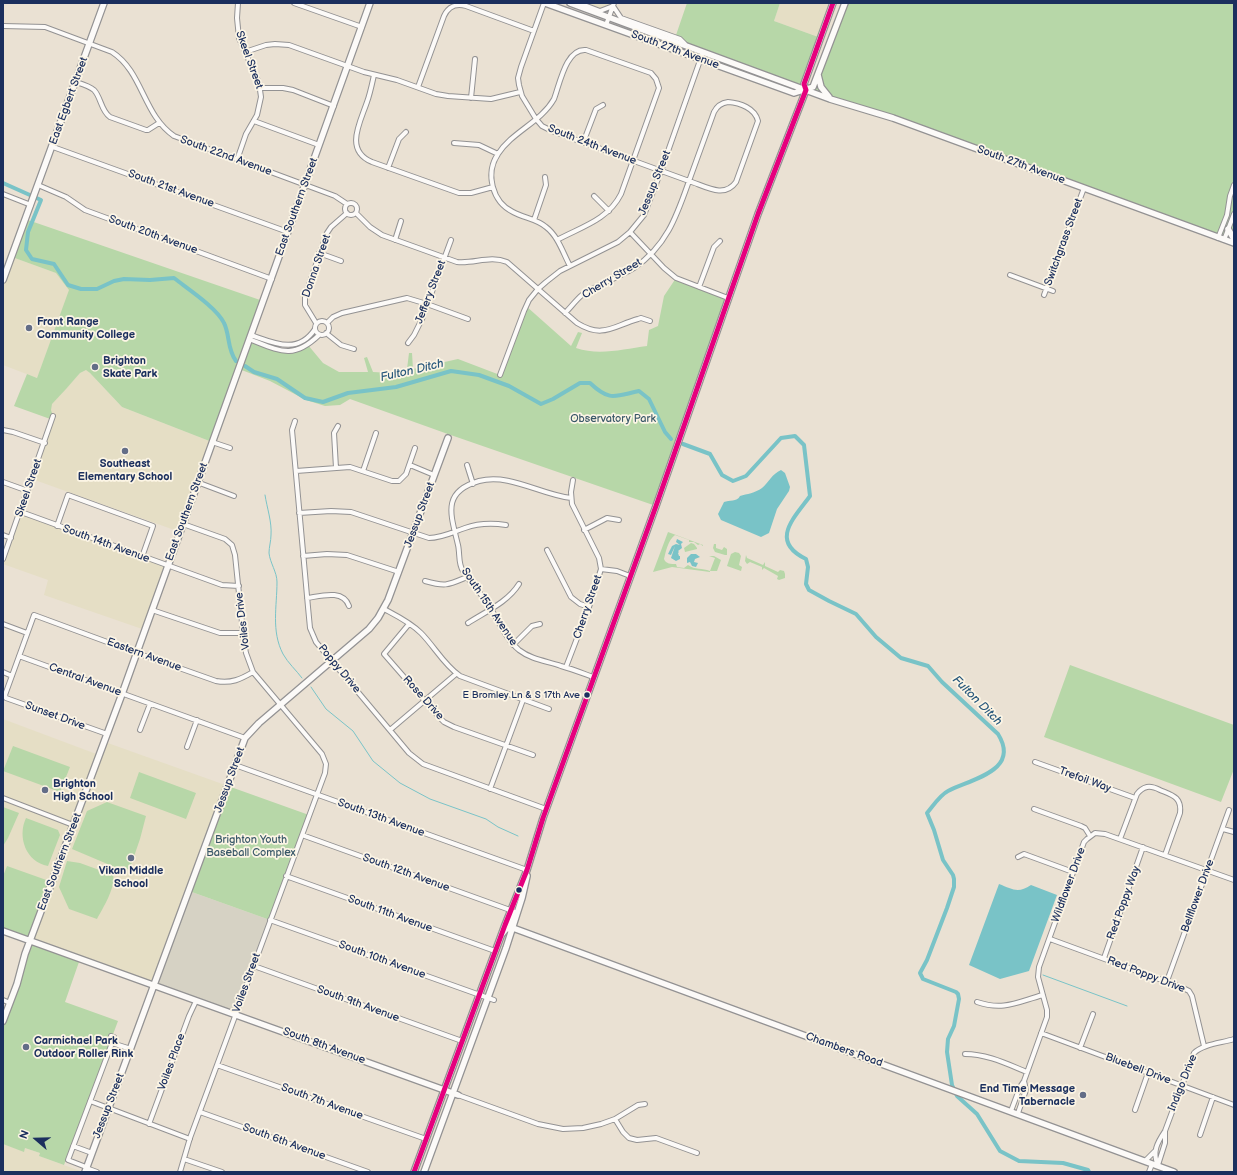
<!DOCTYPE html>
<html>
<head>
<meta charset="utf-8">
<style>
  body { margin:0 }
  #map { position:relative; width:1237px; height:1175px; overflow:hidden; background:#eae1d3; font-family:"Balsamiq Sans",sans-serif }
  canvas { display:block }
  .frame { position:absolute; inset:0; border:4px solid #1b2f5e; pointer-events:none }
  .north { position:absolute; left:16px; top:1119px; width:40px; height:40px; -webkit-text-stroke:3px #fcf5e5; paint-order:stroke; rotate:290deg; font-size:11px; font-weight:700; line-height:16px; text-align:center; color:#1b2f5e }
  .north::after { content:''; display:block; margin:auto; width:14px; height:18px; background:#1b2f5e; clip-path:polygon(50% 0,100% 100%,50% 72%,0 100%) }
</style>
</head>
<body>
<div id="map">
<canvas width="1237" height="1175"></canvas>
<div class="frame"></div>
<div class="north">N</div>
</div>
<script>
const ctx = document.querySelector('canvas').getContext('2d');
ctx.lineJoin = 'round';
function fillPath(path, color) { ctx.fillStyle = color; ctx.fill(path, 'evenodd'); }
function stroke(path, color, width, dash) { ctx.strokeStyle = color; ctx.lineWidth = width; ctx.lineCap = dash ? 'butt' : 'round'; ctx.setLineDash(dash || []); ctx.stroke(path); }
function write(font, color, halo, rows, align = 'center') {
  ctx.font = font + ' "Balsamiq Sans",sans-serif'; ctx.lineWidth = 3.5; ctx.setLineDash([]); ctx.textBaseline = 'middle'; ctx.strokeStyle = halo; ctx.fillStyle = color; for (const [text, x, y, turn = 0] of rows) {
    ctx.save(); ctx.translate(x, y); ctx.rotate((+turn || 0) * Math.PI / 180); ctx.textAlign = isNaN(turn) ? turn : align; if (halo) ctx.strokeText(text, 0, 0); ctx.fillText(text, 0, 0); ctx.restore();
  }
}
const built = new Path2D(`
  M579,3H614L613,6L600,11Z
  M780,3H833L821,38L774,21Z
  M12,257L56,273L70,290L37,378L3,365V281Z
  M86,370L88,371L122,407L212,442L180,532L32,479L53,416L51,410V404L80,373Z
  M21,512L167,566L145,630L44,595L48,580L3,564V559Z
  M3,719L99,755L105,742L228,786L154,986L30,941L7,866L3,876Z
  M3,1144L24,1151L25,1148L40,1153L39,1156L83,1172H3Z`);
const industrial = new Path2D(`
  M189,891L270,920L236,1015L154,986Z`);
const green = new Path2D(`
  M687,3H780L774,21L821,38L804,84L806,90L815,85L818,74L845,3H1234V243L1020,164L817,94L687,46L680,39L675,38Z
  M25,219L263,301L249,339L285,351L308,345L323,363L339,372H368L364,358L367,357L373,372L391,373L407,369L409,353H412L413,369L458,359L500,375L526,306L571,346L578,332L582,333L576,348C599,356 624,349 647,346L649,330L658,326L664,296L676,278L728,298L656,506L445,433L350,399L340,405L325,406L306,400L270,381L239,369L212,442L122,407L90,373L86,370L80,373L66,389L52,404L51,410L53,416V420L14,406L27,374L37,378L69,290L56,273L12,257Z
  M668,532L703,545V546L700,544L698,545L694,542H689V540L675,535C668,540 666,551 664,559C666,564 671,564 676,564L677,567L684,568L688,565C695,570 702,568 710,571L715,558L709,556H714L721,560L717,571H710V572L672,567L653,572Z
  M691,543L694,544L697,548V549L685,552L684,548Z
  M714,544H716V548L722,550L724,547L727,549V555H725L715,552L713,548Z
  M735,552L739,553L741,556L739,565L742,567L741,571L727,566L731,554Z
  M746,555L747,558L763,565L765,562V566L778,572L780,570L784,571L785,574V578L779,580L777,579L778,576L764,568L762,570V567L750,562L747,564L745,561Z
  M1070,665L1234,725V769L1221,802L1044,737Z
  M13,746L70,767L60,792L3,771Z
  M139,772L196,793L186,819L130,798Z
  M228,786L309,815L270,920L189,891Z
  M107,802L146,816L140,839L130,868L124,871L72,849L87,811Z
  M3,807L19,813L8,838L3,846Z
  M26,818L58,830L60,835L48,866C26,862 17,837 26,818Z
  M67,861L80,863L113,875C116,887 103,908 97,919L69,909L59,887Z
  M7,866L52,882L30,941L80,959L65,1002L118,1021L64,1165L39,1156L40,1153L25,1148L24,1152L3,1144V1021L30,941L3,931V876Z`);
const water = new Path2D(`
  M781,470L785,473L790,487L789,491L777,509L769,533L761,537L721,520L718,514L724,502C729,500 737,502 740,496C747,494 755,493 762,488C769,482 772,474 781,470Z
  M677,539L683,542L681,544L682,548L678,551L679,552L678,553L679,556H680V559L676,561L671,558L675,546L671,555L668,554L672,546L676,544L680,545L676,542Z
  M691,554H696L700,557L695,559L694,562L698,563L696,567L692,566L690,562L687,563V558Z
  M999,884C1012,889 1018,894 1031,885L1057,895L1029,971L1000,979L969,965Z`);
const stream = new Path2D(`
  M265,495C267,508 272,522 271,535C271,541 269,547 269,553C270,563 277,572 277,582C277,606 271,631 283,654C288,663 296,670 302,678
  M311,687L326,709L353,731L373,761L400,783L430,799L486,819L498,827L518,836
  M1043,975L1127,1006`);
const canal = new Path2D(`
  M3,183L41,200L28,232L26,250L32,259L54,264L68,285L81,289H97L114,281L124,279L150,280L174,278C188,289 217,308 224,323C230,335 227,349 236,361
  M245,366L254,372L277,379L305,398L323,402L348,393L396,387L451,371L479,375L509,386L541,404L553,399L580,383H590C610,402 615,396 639,391L649,399L665,432L671,439
  M683,444L710,454L722,475L733,481L746,476L781,438L795,436L804,445L810,496C794,518 769,541 806,559L808,567L806,584L809,590L829,601L856,614L876,637L901,658L928,666L942,682L998,734C1021,771 971,779 948,791C940,795 933,806 927,813L934,830L943,860L953,875L954,879V887L947,908L927,960L920,973L923,979L956,992L958,994L959,999L954,1026L948,1039L947,1052L952,1085L957,1096L977,1114L1000,1151L1019,1161L1063,1163L1088,1170L1089,1172`);
const street = new Path2D(`
  M294,3L362,27
  M544,3L521,67L518,78L519,85L522,96L536,119L542,126L552,131L689,181C677,215 667,246 634,268C618,278 598,284 582,295C576,300 571,307 565,313
  M579,3L600,11L613,6L621,18L680,39L685,44
  M606,25L614,3
  M3,26L45,27L112,52C143,72 143,115 174,136L335,196L347,204
  M245,52L266,45L275,44L289,45L364,72L397,80L436,94L448,96L491,99L520,92
  M374,75C372,84 370,94 367,102C360,123 344,150 372,162L459,193H471L493,187
  M76,82C82,84 89,86 94,90C101,97 101,111 110,117L146,130H148L159,123
  M418,87L444,16C448,7 456,3 466,6L534,31
  M260,88H283L293,90L334,106
  M471,98L475,59
  M728,102C740,103 755,108 758,121L736,182C724,199 705,186 689,181L714,112C717,106 721,103 728,102Z
  M254,121L319,145
  M454,143L479,145L498,154
  M583,143L596,109L603,105
  M53,147L288,232
  M237,160L246,134L257,115L261,97L259,83L239,38L237,18L238,3
  M388,168L399,139L406,132
  M38,185L66,197L85,210L272,279
  M3,194L31,205
  M594,196L609,211
  M345 209a6 6 0 1 1 12 0a6 6 0 1 1-12 0Z
  M356,213L370,227L382,235L457,262C474,264 490,255 507,262L577,323C603,339 613,326 638,319L641,318L650,321
  M534,220L546,185L545,177
  M630,232L664,268L676,278L728,298
  M1218,238L1227,215L1230,196L1234,185
  M395,240L401,221
  M557,240C581,227 608,220 621,194L659,88L656,79L651,73L586,50C566,48 560,83 554,99C541,122 512,132 498,154C485,173 492,202 513,212C524,218 537,219 546,227C558,236 563,253 570,266
  M1224,240L1234,214
  M319,253L341,261
  M1010,275L1053,291
  M699,287L714,247L720,241
  M1044,295L1084,188
  M315 328a7 7 0 1 1 14 0a7 7 0 1 1-14 0Z
  M316,323L305,305V296L327,233L331,227L347,213
  M327,323L333,317L342,313L407,298L427,304L468,319
  M326,333L341,345L354,349
  M251,335C274,343 298,355 315,329
  M249,339C280,351 293,360 319,335
  M408,343L414,335L422,319L451,240
  M500,375L524,311L529,300L538,289L546,282L560,271L618,242L630,232L644,215L661,171L703,52
  M295,421L292,430L308,607L310,628L316,642L409,753L423,764L546,809
  M3,430L13,432L45,443
  M212,442L230,448
  M410,465L434,475
  M467,465L473,484
  M336,468L334,433L338,426
  M296,471L350,467L392,481H399L406,474L415,448
  M363,471L376,433
  M3,482L28,491
  M197,482L234,496
  M571,498C541,495 510,473 479,481C441,492 451,515 458,545C460,553 458,564 463,571C471,584 482,594 490,607C499,622 506,639 519,650C532,660 547,661 561,666C572,669 582,673 593,677
  M21,512L222,585L239,586
  M299,513L331,511L351,512L429,538C442,538 453,532 465,528C479,523 492,523 506,525
  M57,526L68,495L153,526L142,557
  M584,530L607,518L619,520
  M3,535L11,538
  M547,550L571,597L580,604L589,607
  M303,556L327,554L347,555L399,572
  M3,559L53,416
  M601,569L617,571L630,576
  M425,581C446,587 448,585 467,577
  M307,598C321,596 343,589 349,606
  M384,609C397,616 410,622 421,633C434,646 444,665 460,676L549,709
  M152,610L220,633H243
  M468,623C485,612 508,602 519,584
  M3,624L27,633
  M409,624L384,654L439,717L444,722L454,727L533,755
  M513,645L532,626L540,624
  M19,656L245,738
  M566,667L589,607L601,569L599,558L572,504L571,492L573,480
  M3,672L12,676
  M140,730L150,704
  M390,730L456,674
  M107,734L6,698L5,695L34,615L137,653L216,681C231,684 241,679 253,672
  M187,747L197,720
  M1035,762L1135,798
  M235,765L527,870
  M490,789L523,700
  M3,798L73,825
  M1034,809L1081,826L1085,828L1090,836
  M1223,829L1234,832
  M302,835L510,910
  M1120,839L1137,794C1140,790 1143,788 1147,787C1152,786 1156,788 1160,790C1172,795 1182,797 1180,813L1165,855
  M1018,857L1024,854L1073,872
  M286,876L495,951
  M270,920L494,1000
  M1050,939L1181,987L1189,991L1192,996L1204,1046
  M1104,958L1143,847
  M254,966L462,1041
  M1167,981L1229,810
  M3,1000L10,1003
  M977,1002C1004,1011 1017,1002 1043,995
  M1041,1033L1234,1105
  M111,1036L114,1037L112,1043L131,1049
  M1080,1048L1093,1014
  M965,1054C987,1054 1007,1064 1027,1072
  M217,1065L426,1139
  M458,1095L538,1124L563,1129L583,1128L601,1124L615,1119L638,1105L645,1104
  M90,1101L190,1139
  M1135,1110L1148,1073
  M1011,1111L1020,1087L1024,1081L1047,1017V1010L1038,977L1039,967L1084,842L1087,839L1095,833L1105,834L1234,880
  M200,1112L368,1172
  M1018,1113L1026,1090L1024,1081
  M615,1119L623,1132L629,1138L637,1140L656,1138L697,1153
  M149,1124L189,1016L196,1001
  M1200,1135L1213,1097
  M73,1146L92,1153
  M184,1159L222,1172
  M1145,1161L1155,1151
  M1158,1165L1165,1143V1131
  M1158,1166C1152,1152 1157,1143 1165,1131L1194,1053C1203,1044 1222,1043 1234,1039
  M86,1167L68,1160L112,1043
  M86,1168L97,1172
  M180,1172L190,1138L325,773L326,764L322,754L253,672L246,653L244,642L235,555L232,545L225,539L183,524
  M1149,1172L1152,1164`);
const secondary = new Path2D(`
  M545,3L794,93L813,87L845,3
  M570,3L830,99L893,118L1234,243
  M818,75L821,87L829,97
  M1228,229L1234,239
  M3,280L104,3
  M513,928L510,925L513,912
  M3,931L458,1095
  M502,934L506,929L513,928L1174,1172
  M3,1021L17,984L25,954L122,694L370,3
  M85,1172L245,738L259,723L369,629L378,618L388,600L448,438
  M414,1172L505,925L527,870L543,818L656,506L758,214L806,90L804,84L833,3
  M424,1172L506,948L522,898L527,876`);
const bus1 = new Path2D(`
  M414,1172L505,925L527,870L543,818L656,506L758,214L806,90L804,84L833,3`);
const markers = [
  [29,328,4,"#636d87"],
  [95,367,4,"#636d87"],
  [125,451,4,"#636d87"],
  [587,695,3.5,"#1b2f5e"],
  [45,790,4,"#636d87"],
  [131,858,4,"#636d87"],
  [519,890,3.5,"#1b2f5e"],
  [26,1047,4,"#636d87"],
  [1083,1095,4,"#636d87"]
];
const busNames = [
  ["E Bromley Ln & S 17th Ave",580,695]
];
const streetNames = [
  ["South 27th Avenue",675,50,20],
  ["Skeel Street",249,60,70],
  ["East Egbert Street",69,101,-70],
  ["South 24th Avenue",592,145,21],
  ["South 22nd Avenue",226,156,20],
  ["South 27th Avenue",1021,165,20],
  ["Jessup Street",655,183,-68],
  ["South 21st Avenue",171,189,20],
  ["East Southern Street",297,207,-70],
  ["South 20th Avenue",153,235,20],
  ["Switchgrass Street",1064,242,-70],
  ["Donna Street",317,266,-71],
  ["Cherry Street",612,279,-31],
  ["Jeffery Street",431,292,-69],
  ["Skeel Street",29,488,-71],
  ["East Southern Street",187,512,-70],
  ["Jessup Street",420,515,-70],
  ["South 14th Avenue",106,544,20],
  ["South 15th Avenue",489,607,56],
  ["Cherry Street",588,607,-71],
  ["Voiles Drive",243,621,-97],
  ["Eastern Avenue",144,655,20],
  ["Poppy Drive",339,669,50],
  ["Central Avenue",85,680,20],
  ["Rose Drive",423,698,48],
  ["Sunset Drive",55,716,20],
  ["Jessup Street",230,780,-70],
  ["Trefoil Way",1085,780,20],
  ["South 13th Avenue",381,818,20],
  ["East Southern Street",60,862,-69],
  ["South 12th Avenue",406,873,20],
  ["Wildflower Drive",1069,885,-70],
  ["Bellflower Drive",1198,896,-70],
  ["Red Poppy Way",1124,903,-70],
  ["South 11th Avenue",390,914,20],
  ["South 10th Avenue",382,960,20],
  ["Red Poppy Drive",1146,975,21],
  ["Voiles Street",247,983,-70],
  ["South 9th Avenue",358,1004,20],
  ["South 8th Avenue",324,1046,20],
  ["Chambers Road",844,1050,20],
  ["Voiles Place",172,1062,-70],
  ["Bluebell Drive",1138,1069,21],
  ["Indigo Drive",1183,1083,-68],
  ["South 7th Avenue",322,1102,20],
  ["Jessup Street",109,1106,-69],
  ["South 6th Avenue",284,1142,20]
];
const poiNames = [
  ["Front Range",37,322],
  ["Community College",37,335],
  ["Brighton",103,361],
  ["Skate Park",103,374],
  ["Southeast",125,464,"center"],
  ["Elementary School",125,477,"center"],
  ["Brighton",53,784],
  ["High School",53,797],
  ["Vikan Middle",131,871,"center"],
  ["School",131,884,"center"],
  ["Carmichael Park",34,1041],
  ["Outdoor Roller Rink",34,1054],
  ["End Time Message",1075,1089,"right"],
  ["Tabernacle",1075,1102,"right"]
];
const parkNames = [
  ["Observatory Park",613,419],
  ["Brighton Youth",251,840],
  ["Baseball Complex",251,853]
];
const waterNames = [
  ["Fulton Ditch",412,371,-13],
  ["Fulton Ditch",977,701,45]
];
fillPath(built, '#e5dec5');
fillPath(industrial, '#d6d2c4');
fillPath(green, '#b7d7a8');
fillPath(water, '#79c3c7');
stroke(stream, '#79c3c7', 1);
stroke(canal, '#79c3c7', 4);
stroke(street, '#939293', 6);
stroke(secondary, '#939293', 8);
stroke(street, '#fcfaf8', 4);
stroke(secondary, '#fcfaf8', 5.5);
stroke(bus1, '#e5007d', 5);
for (const [x, y, r, color] of markers) { const dot = new Path2D(); dot.arc(x, y, r, 0, 2 * Math.PI); ctx.fillStyle = color; ctx.fill(dot); stroke(dot, '#fcf5e5', 1.5); }
write('10px', '#1b2f5e', '#fcf5e5', busNames, 'right');
write('11px', '#1b2f5e', '#fcf5e5', streetNames);
write('bold 11px', '#1b2f5e', '#fcf5e5', poiNames, 'left');
write('11px', '#385768', '#fcf5e5', parkNames);
write('italic 12px', '#28587c', '#fcf5e5', waterNames);
</script>
</body>
</html>
